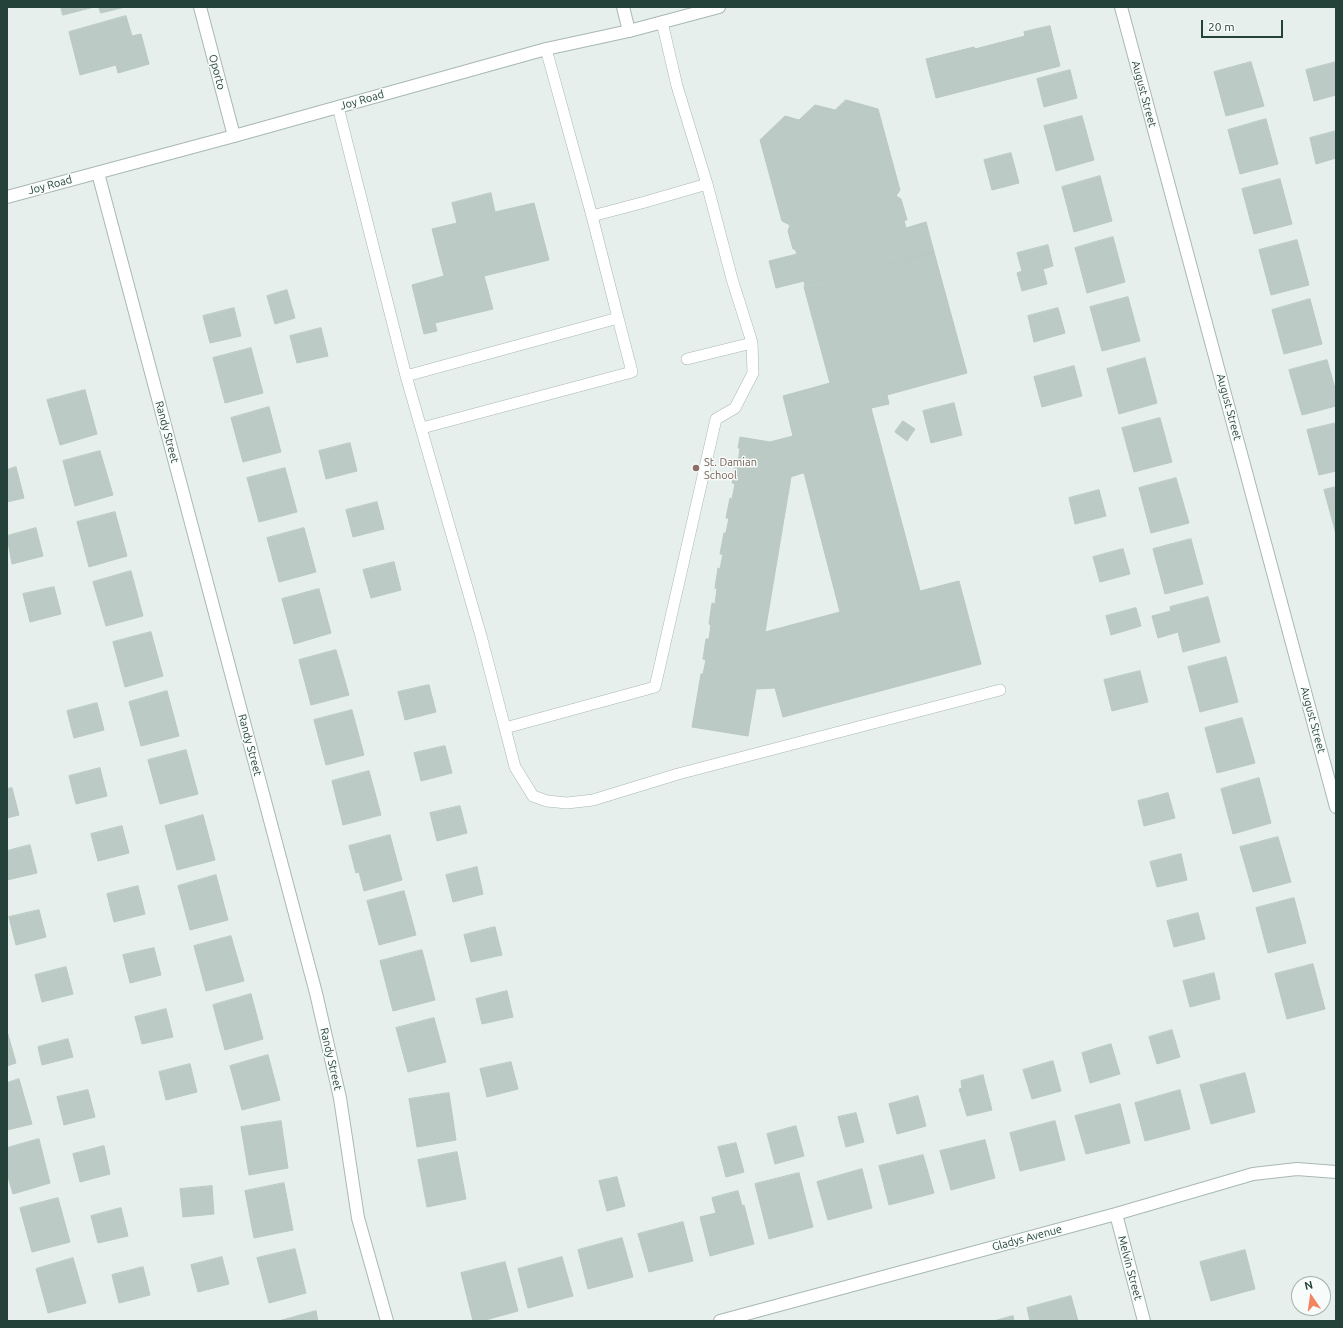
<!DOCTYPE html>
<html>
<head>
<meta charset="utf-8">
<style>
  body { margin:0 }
  #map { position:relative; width:1343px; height:1328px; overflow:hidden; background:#e6efeb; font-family:Ubuntu,sans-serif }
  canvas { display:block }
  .frame { position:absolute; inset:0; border:8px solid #24423a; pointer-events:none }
  .north { position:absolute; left:1291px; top:1276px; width:40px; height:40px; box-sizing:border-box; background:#f7fbf9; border:1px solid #a3b1ad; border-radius:50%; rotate:347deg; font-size:11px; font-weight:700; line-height:16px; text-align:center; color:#24423a }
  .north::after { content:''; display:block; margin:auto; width:14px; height:18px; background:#f4845f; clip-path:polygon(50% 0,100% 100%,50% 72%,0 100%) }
  .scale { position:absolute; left:1201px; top:20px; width:82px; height:18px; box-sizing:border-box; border:2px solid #24423a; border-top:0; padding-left:5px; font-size:12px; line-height:14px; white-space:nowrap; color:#24423a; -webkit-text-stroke:3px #f7fbf9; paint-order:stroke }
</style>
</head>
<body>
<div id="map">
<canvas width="1343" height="1328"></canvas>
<div class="frame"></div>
<div class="north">N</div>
<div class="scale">20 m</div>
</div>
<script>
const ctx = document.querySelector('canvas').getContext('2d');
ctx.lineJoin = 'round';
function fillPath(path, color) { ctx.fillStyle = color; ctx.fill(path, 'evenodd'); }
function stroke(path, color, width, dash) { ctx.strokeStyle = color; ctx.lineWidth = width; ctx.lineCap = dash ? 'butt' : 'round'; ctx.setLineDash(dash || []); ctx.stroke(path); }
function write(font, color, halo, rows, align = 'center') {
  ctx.font = font + ' Ubuntu,sans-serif'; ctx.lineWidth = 3; ctx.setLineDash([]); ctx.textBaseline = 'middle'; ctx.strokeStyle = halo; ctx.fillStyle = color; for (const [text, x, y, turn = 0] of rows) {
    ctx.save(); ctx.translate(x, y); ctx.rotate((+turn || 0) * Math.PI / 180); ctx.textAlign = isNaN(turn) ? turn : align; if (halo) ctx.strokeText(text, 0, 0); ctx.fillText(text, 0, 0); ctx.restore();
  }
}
const building = new Path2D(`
  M61,7H94L63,15Z
  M99,7H125L101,13Z
  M126,16L132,36L141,34L149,64L118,73L116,65L80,75L69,32Z
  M1050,26L1060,66L936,98L926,59L974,47L975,49L1025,36L1024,32Z
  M1251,62L1264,106L1226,116L1214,72Z
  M1336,62V95L1314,101L1306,70Z
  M1070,70L1077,98L1044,107L1037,79Z
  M846,100L878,109L900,190L896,196L901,199L907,220H904L906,228L926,222L934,252L805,286L804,281L776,288L769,261L797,254L795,249H793L788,231L790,225L782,221L760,140L785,116L799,120L815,105L835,110Z
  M1082,116L1094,160L1056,171L1044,126Z
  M1266,119L1278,164L1240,174L1228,130Z
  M1336,131V158L1316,164L1310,138Z
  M1011,153L1019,183L992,190L984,160Z
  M1100,176L1112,221L1074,232L1062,187Z
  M1280,179L1292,224L1254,234L1242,189Z
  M491,193L495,212L534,203L549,260L484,276L493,309L435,323L437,331L424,334L412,285L444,276L432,229L457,223L452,203Z
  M1113,237L1125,282L1087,293L1075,248Z
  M1297,240L1309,285L1271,295L1259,250Z
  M1048,245L1053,266L1043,269L1047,284L1022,291L1017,273L1022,271L1017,253Z
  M934,252L967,373L887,395L889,404L871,408L920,591L959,581L981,664L783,717L775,688L756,689L748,736L692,727L701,674H703L706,660L703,659L706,639H709L711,625L709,624L712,603L715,604L717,589L715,588L718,568L720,569L723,554H720L724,533H726L729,518H726L730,498L732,499L735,484L732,483L735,463H738L740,448H738L740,437L770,442L793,436L783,396L830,383L804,287ZM804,473L840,612L765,632L791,477Z
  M287,290L295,318L275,324L267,296Z
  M1128,297L1140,341L1102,351L1090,307Z
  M1310,299L1322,344L1284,354L1272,310Z
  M234,308L241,336L210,343L203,316Z
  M1058,308L1065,333L1034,342L1028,316Z
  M321,328L328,356L297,363L290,336Z
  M251,348L263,393L225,403L213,358Z
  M1145,358L1157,403L1119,414L1107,369Z
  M1327,360L1336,392V406L1302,415L1289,370Z
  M1074,366L1082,396L1042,407L1034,377Z
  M85,390L97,434L60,445L47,400Z
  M954,403L962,435L931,443L923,411Z
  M269,407L281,452L243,462L231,418Z
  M1160,418L1172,462L1134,472L1122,428Z
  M903,421L915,429L907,441L895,432Z
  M1336,423V471L1319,475L1307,430Z
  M350,443L357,471L326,479L319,451Z
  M100,451L113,495L75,506L63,461Z
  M16,467L24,498L7,502V470Z
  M285,468L297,512L259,522L247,478Z
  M1176,478L1189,523L1151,533L1139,488Z
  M1336,487V534L1324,490Z
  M1099,490L1106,516L1075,524L1069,498Z
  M377,502L384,529L353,537L346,510Z
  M115,512L127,556L89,567L77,522Z
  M36,528L43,556L12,564L7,536Z
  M304,528L316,572L279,582L267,538Z
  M1191,539L1203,584L1165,594L1153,549Z
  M1123,549L1130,574L1100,582L1093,557Z
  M394,562L401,590L371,598L363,570Z
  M131,571L143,616L106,626L93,582Z
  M54,587L61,614L30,622L23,594Z
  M319,589L331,633L294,644L282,599Z
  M1208,597L1220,642L1183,652L1178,632L1158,638L1152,616L1171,611L1170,607Z
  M1136,608L1141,626L1111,635L1106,616Z
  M151,632L163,676L125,687L113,642Z
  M336,650L349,695L311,705L299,660Z
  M1226,657L1238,702L1200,712L1188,667Z
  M1140,671L1148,702L1112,711L1104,680Z
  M429,685L436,712L405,720L398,692Z
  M167,691L179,736L141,746L129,702Z
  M97,703L104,730L74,738L67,711Z
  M352,710L364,755L326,765L314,720Z
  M1242,718L1255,763L1217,773L1205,728Z
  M445,746L452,773L421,781L414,753Z
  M186,750L198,794L160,804L148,760Z
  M100,768L107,796L76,804L69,776Z
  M369,771L381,815L343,825L332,781Z
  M1259,778L1271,823L1233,834L1221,789Z
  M12,788L19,815L7,818V789Z
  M1168,793L1175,818L1144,826L1138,801Z
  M460,806L467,833L437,841L430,813Z
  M203,815L215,860L177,870L165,826Z
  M122,826L129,853L98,861L91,834Z
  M390,835L402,880L364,891L359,872L356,873L349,846Z
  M1278,837L1291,882L1253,892L1240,847Z
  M30,845L37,873L7,880V851Z
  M1181,854L1187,880L1157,887L1150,862Z
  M477,867L483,894L453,902L446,875Z
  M216,875L228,920L190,930L178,886Z
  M138,886L145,914L114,922L107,894Z
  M404,891L416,935L379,945L367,901Z
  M1294,898L1306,943L1268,953L1256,908Z
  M39,910L46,937L16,945L9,917Z
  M1198,913L1205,939L1174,947L1167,921Z
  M495,927L502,955L471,962L464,935Z
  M231,936L244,981L206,991L194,946Z
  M154,948L161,975L130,983L123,955Z
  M422,950L435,1000L393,1011L380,961Z
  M1313,964L1325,1009L1287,1019L1275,974Z
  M66,967L73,994L42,1002L35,975Z
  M1214,973L1220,999L1190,1007L1183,981Z
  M507,991L513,1017L482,1024L476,999Z
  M251,994L263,1039L225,1050L213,1005Z
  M166,1009L173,1037L142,1044L135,1017Z
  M434,1018L446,1062L408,1072L396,1028Z
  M1172,1030L1180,1057L1157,1064L1149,1037Z
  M7,1031L16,1063L7,1066Z
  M68,1039L73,1057L42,1065L38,1047Z
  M1111,1044L1120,1074L1090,1083L1082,1053Z
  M268,1055L280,1100L242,1110L230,1066Z
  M1053,1061L1061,1091L1032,1099L1023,1070Z
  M511,1062L518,1089L487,1097L480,1069Z
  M190,1064L197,1092L166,1100L159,1072Z
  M1245,1073L1255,1112L1211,1124L1200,1085Z
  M983,1075L992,1110L967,1116L959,1089L962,1088L961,1081Z
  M19,1079L32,1124L7,1130V1083Z
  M88,1090L95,1117L64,1125L57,1097Z
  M1180,1090L1190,1129L1145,1141L1135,1103Z
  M449,1093L456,1140L417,1147L409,1099Z
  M918,1096L926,1126L897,1134L889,1104Z
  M1120,1104L1130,1143L1086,1154L1075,1116Z
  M856,1113L864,1142L846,1147L838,1117Z
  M281,1121L288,1168L249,1175L241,1127Z
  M1055,1121L1065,1160L1020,1171L1010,1133Z
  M796,1126L804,1156L775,1164L767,1134Z
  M39,1139L50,1183L13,1194L7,1173V1148Z
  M985,1140L995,1178L951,1190L940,1151Z
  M736,1143L744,1172L726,1177L718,1147Z
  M104,1146L110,1174L80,1182L73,1154Z
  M457,1152L466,1199L427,1207L418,1160Z
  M923,1155L934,1193L889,1205L879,1166Z
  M862,1169L872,1208L828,1220L817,1182Z
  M799,1173L813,1227L769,1239L755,1184Z
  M617,1177L625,1206L607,1211L599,1181Z
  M284,1183L293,1230L254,1238L245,1191Z
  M212,1186L214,1214L183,1217L180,1189Z
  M738,1191L742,1206L744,1205L754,1244L710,1256L700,1217L716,1213L712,1198Z
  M58,1198L70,1242L32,1252L20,1208Z
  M121,1208L128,1236L98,1243L91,1216Z
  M683,1222L693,1261L649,1272L638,1234Z
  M622,1238L633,1277L588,1289L578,1250Z
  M295,1249L306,1293L269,1303L257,1258Z
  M1245,1250L1255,1289L1211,1301L1200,1262Z
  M222,1257L229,1284L198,1292L191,1265Z
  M562,1257L573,1296L528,1308L518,1269Z
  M73,1258L86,1303L48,1313L36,1269Z
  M505,1262L518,1311L482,1321H473L461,1273Z
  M143,1267L150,1295L119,1303L112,1275Z
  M1071,1296L1078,1321H1030L1027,1308Z
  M316,1311L318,1321H279Z
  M1013,1316L1014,1321H994Z`);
const service = new Path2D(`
  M338,107L406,376L481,636L505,728L655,687L716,419L735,408L753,373L752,343L750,336L732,279L707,184L677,86L662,22
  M592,216L645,202L707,184
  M687,359L752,343
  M406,376L618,318L592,216L546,49
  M422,428L632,372L618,318
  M505,728L515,767L533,796L547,801L567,803L593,800L678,774L1000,690`);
const minor = new Path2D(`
  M200,7L234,136
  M623,7L629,31
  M1121,7L1336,807
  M98,173L316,993L340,1098L358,1218L387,1321
  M1116,1214L1144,1321
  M720,1321L1116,1214L1253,1174L1297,1169L1336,1172`);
const tertiary = new Path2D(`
  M7,197L234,136L546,49L629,31L719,7`);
const markers = [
  [696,468,4,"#8d6e63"]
];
const streetNames = [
  ["Oporto",217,72,75],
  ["August Street",1144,94,75],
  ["Joy Road",362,100,-16],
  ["Joy Road",50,185,-15],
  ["August Street",1229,407,75],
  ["Randy Street",167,432,75],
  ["August Street",1313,720,75],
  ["Randy Street",250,745,75],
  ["Randy Street",331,1059,77],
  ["Gladys Avenue",1027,1238,-15],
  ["Melvin Street",1130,1268,75]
];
const educationNames = [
  ["St. Damian",704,462],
  ["School",704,475]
];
fillPath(building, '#bbcac4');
stroke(building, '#b8c9c2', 1);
stroke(service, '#a8b8b2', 12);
stroke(minor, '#a8b8b2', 14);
stroke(tertiary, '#a8b8b2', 14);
stroke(service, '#fff', 11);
stroke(minor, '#fff', 12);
stroke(tertiary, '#fff', 12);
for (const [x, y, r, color] of markers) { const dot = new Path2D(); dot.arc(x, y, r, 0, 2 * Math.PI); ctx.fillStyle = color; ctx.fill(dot); stroke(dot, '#f7fbf9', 1.5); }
write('11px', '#24423a', '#f7fbf9', streetNames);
write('11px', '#785e54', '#f7fbf9', educationNames, 'left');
</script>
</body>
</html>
